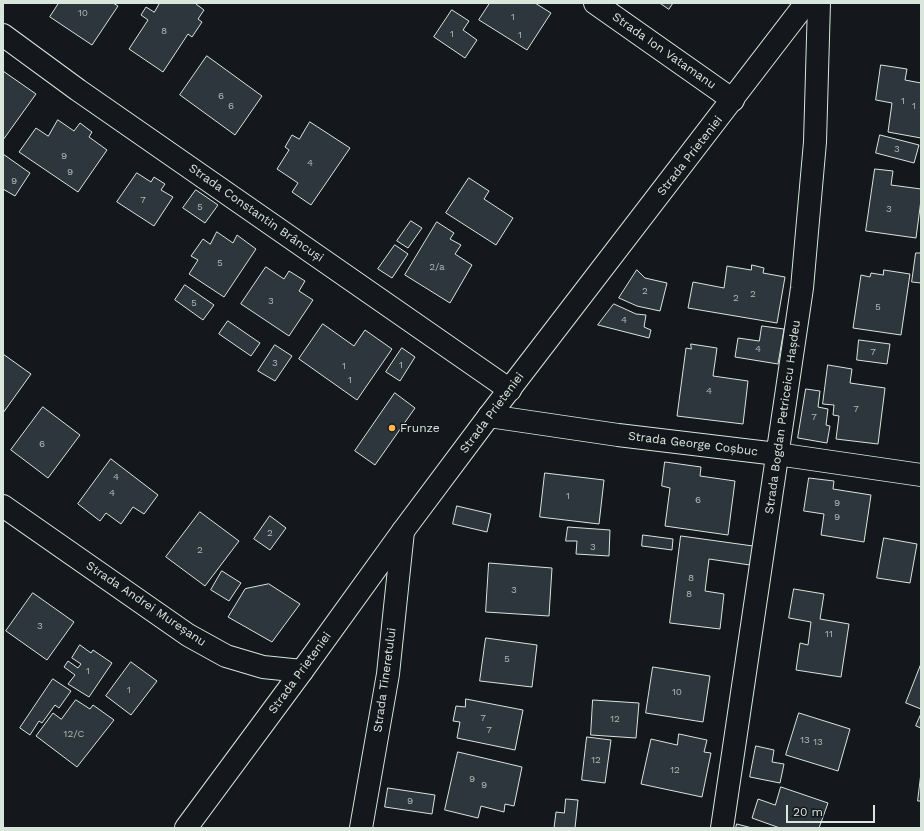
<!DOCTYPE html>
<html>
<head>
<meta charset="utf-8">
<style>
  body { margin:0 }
  #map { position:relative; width:924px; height:831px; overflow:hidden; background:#14181c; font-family:"Work Sans",sans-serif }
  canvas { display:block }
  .frame { position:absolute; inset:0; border:4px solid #d8e6dc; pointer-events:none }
  .scale { position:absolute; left:786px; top:805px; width:89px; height:18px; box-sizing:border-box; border:2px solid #d8e6dc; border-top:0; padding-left:5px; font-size:12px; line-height:14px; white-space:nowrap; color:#d8e6dc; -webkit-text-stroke:3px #14181c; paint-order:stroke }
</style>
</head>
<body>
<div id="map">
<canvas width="924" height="831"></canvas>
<div class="frame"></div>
<div class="scale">20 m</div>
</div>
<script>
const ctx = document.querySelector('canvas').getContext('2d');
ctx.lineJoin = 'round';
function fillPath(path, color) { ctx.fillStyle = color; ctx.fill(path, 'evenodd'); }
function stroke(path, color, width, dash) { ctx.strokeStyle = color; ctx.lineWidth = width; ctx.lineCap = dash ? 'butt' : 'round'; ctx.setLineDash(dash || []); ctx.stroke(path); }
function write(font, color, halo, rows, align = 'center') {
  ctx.font = font + ' "Work Sans",sans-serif'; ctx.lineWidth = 3; ctx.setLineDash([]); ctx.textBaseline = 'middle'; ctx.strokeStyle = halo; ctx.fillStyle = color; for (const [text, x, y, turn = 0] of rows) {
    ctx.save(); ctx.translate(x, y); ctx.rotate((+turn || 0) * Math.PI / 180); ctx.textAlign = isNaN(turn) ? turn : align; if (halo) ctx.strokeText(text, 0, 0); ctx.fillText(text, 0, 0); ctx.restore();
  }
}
const building = new Path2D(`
  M59,3H113L118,6L92,45L50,17Z
  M160,3H197L196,4L204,10L198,19L202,22L192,37L188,34L163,72L129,49L148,20L141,15L146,7L154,12Z
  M490,3H535L551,13L527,50L479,20Z
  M660,3H673L669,9Z
  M452,10L469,21L463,30L477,40L465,58L434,37Z
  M207,56L262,96L235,135L180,95Z
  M881,65L907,69L905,80L921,83V138L888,132L892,103L876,100Z
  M3,71L36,94L3,140Z
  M58,120L74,131L80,123L92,132L89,137L107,150L78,192L19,152L36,128L48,136Z
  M310,122L350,148L311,205L292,192L298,183L277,169L289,150L285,147L292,135L299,139Z
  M880,135L919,145L914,163L876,153Z
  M3,154L30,173L15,196L3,189Z
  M875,169L893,171L891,185L921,189V200L916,238L866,231Z
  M137,173L151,182L154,177L165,184L161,190L173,197L154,226L117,202Z
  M469,178L489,191L484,199L513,218L496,245L446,213Z
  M196,190L218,205L205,223L183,208Z
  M411,221L422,228L408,248L397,241Z
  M437,222L454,233L450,239L461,245L455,254L472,265L450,303L405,275Z
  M217,232L233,243L237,235L256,249L224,297L189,274L198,260L191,256L203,239L210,244Z
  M395,245L408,254L392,278L378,269Z
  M916,253H921V283L912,282Z
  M752,265L764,268L763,273L785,277L777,323L688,308L693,282L724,288L727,266L751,270Z
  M266,267L284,279L289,271L305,281L299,291L313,300L289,336L241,304Z
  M637,270L645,278L667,283L660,311L637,306L619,298Z
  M884,270L910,274L901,335L853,328L861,275L870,277L871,273L883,275Z
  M185,285L214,305L203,320L175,300Z
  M614,304L636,314L646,315L644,327L651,330L649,338L598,325Z
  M228,321L260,343L251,356L219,334Z
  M323,324L354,346L365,330L392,349L357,400L299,359Z
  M762,326L784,329L778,364L735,357L738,338L759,341Z
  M859,340L890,344L887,364L857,360Z
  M691,344L717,348L713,376L748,381L743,424L677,416L686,348L691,349Z
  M275,345L292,356L275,381L258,371Z
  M402,348L415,357L400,381L386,372Z
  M3,354L31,374L3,413Z
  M828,365L852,369L850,383L885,388L878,444L836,439L839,416L833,415L834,405L823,404Z
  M806,389L820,391L818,407L828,409L826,425L830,426L827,443L798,438Z
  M395,393L415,408L375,465L355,451Z
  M43,407L80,435L48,478L11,450Z
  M111,459L158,495L144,514L133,507L121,524L106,513L100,521L78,504Z
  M665,462L701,467L700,476L735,481L728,535L665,526L670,488L662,486Z
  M545,473L604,480L599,524L540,517Z
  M809,478L834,481L833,489L871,495L864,542L821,535L824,514L804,511Z
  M457,506L491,514L487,532L453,524Z
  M200,512L239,541L205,586L166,557Z
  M270,516L286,528L270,550L254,539Z
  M568,527L610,530L609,556L576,554L577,541H566Z
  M643,535L673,539L672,550L642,546Z
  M681,536L753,546L750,565L709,559L705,591L724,594L720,629L670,623Z
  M884,538L917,544L910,583L877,578Z
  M489,563L552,568L549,616L486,612Z
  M222,571L241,583L229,601L211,590Z
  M269,584L300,604L272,642L228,617L245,589Z
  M794,589L824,594L820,619L849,624L841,677L796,670L800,643L808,645L811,622L789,618Z
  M33,593L74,622L47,660L6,631Z
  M486,638L537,645L532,687L480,681Z
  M80,645L91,653L93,650L112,663L89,697L68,684L75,675L64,667L68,661L78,668L81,664L72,658Z
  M131,662L157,681L131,715L106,696Z
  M921,664V709L906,703Z
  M653,667L710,676L703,722L646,713Z
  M53,679L71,691L59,708L55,705L42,723L39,721L30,735L20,728Z
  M466,699L523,710L515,750L457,738L460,722L453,721L456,706L465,707Z
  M76,700L90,709L93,705L114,720L77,767L36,736L53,713L61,719Z
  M593,700L639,703L636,738L591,735Z
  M799,713L850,729L838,771L786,755Z
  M921,714V728L916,726Z
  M679,734L707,740L704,752L711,753L702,797L641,784L651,739L677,745Z
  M587,737L611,740L605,783L582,780Z
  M756,746L774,750L772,762L784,764L780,783L750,777Z
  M458,752L522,767L514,806L505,804L504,812L481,806L478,818L445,810Z
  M921,773V801H918Z
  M781,787L828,803L819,828H780L752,818L758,799L775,805Z
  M388,788L435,795L432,814L385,807Z
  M566,799L578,800L575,828H554L556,812L564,813Z
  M737,824L752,828H736Z`);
const minor = new Path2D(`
  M595,3L733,100
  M3,35L78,90L510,390
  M489,416L618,435L777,454L921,475
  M3,506L188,635L226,656L263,667L302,671
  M361,828L388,674L403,531
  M722,828L802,288L815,142L819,3`);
const tertiary = new Path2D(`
  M186,828L302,671L403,531L489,416L806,3`);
const markers = [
  [392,428,4,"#ffb74d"]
];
const numberNames = [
  ["10",83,13],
  ["1",513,17],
  ["8",164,31],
  ["1",452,34],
  ["1",520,35],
  ["6",221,96],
  ["1",903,101],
  ["6",231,106],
  ["1",914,106],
  ["3",897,149],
  ["9",64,156],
  ["4",310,163],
  ["9",70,172],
  ["9",14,181],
  ["7",143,200],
  ["5",200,207],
  ["3",889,209],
  ["5",220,263],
  ["2/a",437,267],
  ["2",645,291],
  ["2",753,294],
  ["2",736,298],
  ["3",271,301],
  ["5",194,303],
  ["5",878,307],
  ["4",624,320],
  ["4",758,349],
  ["7",873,352],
  ["3",275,363],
  ["1",401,365],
  ["1",344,366],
  ["1",350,380],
  ["4",709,391],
  ["7",856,409],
  ["7",814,417],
  ["6",42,444],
  ["4",116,477],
  ["4",112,493],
  ["1",568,496],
  ["6",698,500],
  ["9",837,503],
  ["9",837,517],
  ["2",270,533],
  ["3",593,547],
  ["2",200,550],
  ["8",691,578],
  ["3",514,590],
  ["8",689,594],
  ["3",40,626],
  ["11",829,634],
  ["5",507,659],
  ["1",88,671],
  ["1",129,690],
  ["10",677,692],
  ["7",483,718],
  ["12",615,719],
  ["7",489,730],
  ["12/C",74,734],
  ["13",805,740],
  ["13",818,742],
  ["12",596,760],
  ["12",675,770],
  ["9",472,779],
  ["9",484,785],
  ["9",410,801]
];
const streetNames = [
  ["Strada Ion Vatamanu",664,51,35],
  ["Strada Prieteniei",690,156,-52],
  ["Strada Constantin Brâncuși",256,213,35],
  ["Strada Prieteniei",492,413,-53],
  ["Strada Bogdan Petriceicu Hașdeu",783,417,-82],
  ["Strada George Coșbuc",693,444,7],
  ["Strada Andrei Mureșanu",146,604,34],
  ["Strada Prieteniei",300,673,-54],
  ["Strada Tineretului",385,680,-82]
];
const poiNames = [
  ["Frunze",400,428]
];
fillPath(building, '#2c363c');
stroke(building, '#d8e6dc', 1);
stroke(minor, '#d8e6dc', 24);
stroke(tertiary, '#d8e6dc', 24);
stroke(minor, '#14181c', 22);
stroke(tertiary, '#14181c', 22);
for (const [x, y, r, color] of markers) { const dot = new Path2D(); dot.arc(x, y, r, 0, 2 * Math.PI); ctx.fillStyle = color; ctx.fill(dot); stroke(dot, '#14181c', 1.5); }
write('10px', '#adbab4', null, numberNames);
write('12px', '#d8e6dc', '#14181c', streetNames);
write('12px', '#d8e6dc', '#14181c', poiNames, 'left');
</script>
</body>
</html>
